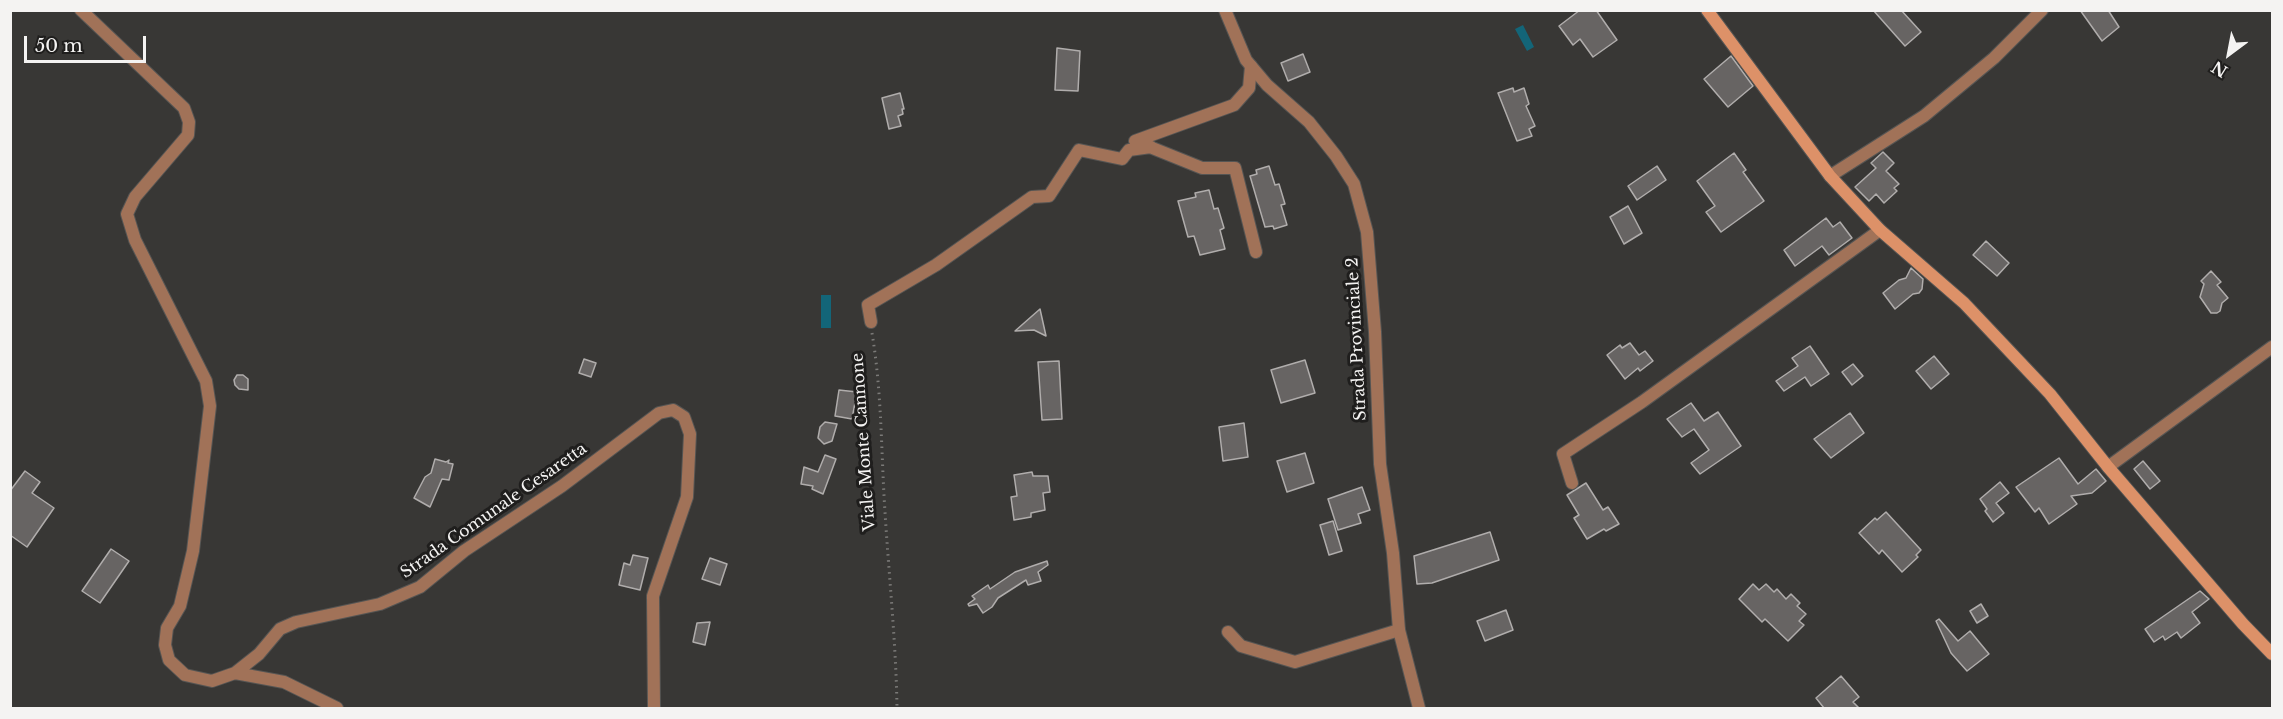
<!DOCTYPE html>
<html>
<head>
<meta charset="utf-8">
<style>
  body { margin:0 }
  #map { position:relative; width:2283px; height:719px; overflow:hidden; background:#383735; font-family:"Libre Baskerville",serif }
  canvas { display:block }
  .frame { position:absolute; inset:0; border:12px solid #f4f3f2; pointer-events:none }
  .north { position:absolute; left:2199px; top:24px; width:60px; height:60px; -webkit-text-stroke:4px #1f1e1d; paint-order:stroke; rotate:212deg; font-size:16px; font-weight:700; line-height:24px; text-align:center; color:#f4f3f2 }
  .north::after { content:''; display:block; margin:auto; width:21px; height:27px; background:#f4f3f2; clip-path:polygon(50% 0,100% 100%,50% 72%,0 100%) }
  .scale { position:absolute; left:24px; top:36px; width:122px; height:27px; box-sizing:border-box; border:3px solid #f4f3f2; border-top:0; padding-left:8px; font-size:18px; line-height:21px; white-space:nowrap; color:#f4f3f2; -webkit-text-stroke:4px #1f1e1d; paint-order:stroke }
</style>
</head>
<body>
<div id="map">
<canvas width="2283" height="719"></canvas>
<div class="frame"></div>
<div class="north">N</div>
<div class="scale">50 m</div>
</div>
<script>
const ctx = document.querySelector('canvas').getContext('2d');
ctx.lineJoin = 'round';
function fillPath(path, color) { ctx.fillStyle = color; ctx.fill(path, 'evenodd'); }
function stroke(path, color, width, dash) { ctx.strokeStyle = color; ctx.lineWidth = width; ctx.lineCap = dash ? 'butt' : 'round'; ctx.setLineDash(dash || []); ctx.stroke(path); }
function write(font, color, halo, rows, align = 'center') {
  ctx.font = font + ' "Libre Baskerville",serif'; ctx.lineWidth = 6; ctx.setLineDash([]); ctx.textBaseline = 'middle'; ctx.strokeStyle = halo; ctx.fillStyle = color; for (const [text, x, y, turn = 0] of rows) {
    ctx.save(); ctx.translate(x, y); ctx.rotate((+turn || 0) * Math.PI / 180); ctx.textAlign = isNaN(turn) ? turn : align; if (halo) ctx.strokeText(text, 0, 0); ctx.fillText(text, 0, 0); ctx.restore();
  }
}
const water = new Path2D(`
  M1523,25L1534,47L1527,51L1515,29Z
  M821,295H831V328H821Z`);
const building = new Path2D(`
  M1580,10H1596L1617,40L1593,57L1580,39L1573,45L1559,26Z
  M1873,10H1901L1921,32L1905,46Z
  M2080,10H2108L2119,27L2102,41Z
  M1057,48L1080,51L1078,91L1055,90Z
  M1303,54L1310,72L1288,81L1281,63Z
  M1731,56L1753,86L1728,107L1704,79Z
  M1513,88L1514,92L1524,88L1529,104L1526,106L1535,126L1529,129L1532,136L1517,141L1498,93Z
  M900,93L904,109H902L903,114L898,116L901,126L889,129L882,98Z
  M1883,152L1894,163L1886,171L1899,184L1894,188L1897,191L1884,203L1876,194L1869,201L1855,187L1876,168L1871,163Z
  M1734,153L1746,170L1743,172L1764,201L1721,232L1706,212L1715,206L1697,181Z
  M1269,166L1275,185L1279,184L1285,204L1281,205L1287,225L1274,229L1273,226L1265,227L1250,176L1257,174L1256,170Z
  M1657,166L1666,180L1637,200L1628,186Z
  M1209,190L1214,209L1218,208L1224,228L1220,230L1225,249L1200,255L1194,236L1188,237L1178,201L1196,197L1195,193Z
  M1628,206L1642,233L1624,244L1610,217Z
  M1826,218L1833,227L1840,222L1852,238L1829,255L1822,246L1795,266L1784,250Z
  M1986,241L2009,263L1997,276L1973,255Z
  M1911,268L1923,279L1922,289L1919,293L1913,294L1895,309L1883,293L1899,280L1906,278Z
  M2211,271L2221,282L2217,285L2228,298L2222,303L2220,311L2217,313H2211L2200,297L2204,284L2201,281Z
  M1040,309L1046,336L1034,330L1015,331Z
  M1630,343L1639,355L1645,351L1653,361L1640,371L1638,368L1625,379L1607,355L1620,345L1622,348Z
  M1810,346L1829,374L1811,386L1805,377L1784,391L1776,381L1798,366L1792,358Z
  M1934,356L1949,374L1931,389L1916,371Z
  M584,359L596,363L591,377L579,373Z
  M1305,360L1315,393L1281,403L1271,370Z
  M1059,361L1062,419L1042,420L1038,362Z
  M1853,364L1863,376L1852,385L1842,372Z
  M237,375H243L248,379V390L239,389L235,385L234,380Z
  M839,390L857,392L852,419L835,416Z
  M1691,403L1704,421L1718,412L1741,446L1700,474L1691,463L1709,450L1694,429L1682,437L1667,419Z
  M1850,413L1864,433L1831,458L1814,439Z
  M825,422L837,424L832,441L824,444L818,438L820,427Z
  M1244,423L1248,457L1223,461L1219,427Z
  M1305,453L1314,483L1287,492L1277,461Z
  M825,455L836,459L823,494L812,489L813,486L801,484L804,467L818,472Z
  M2059,458L2078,484L2096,469L2106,481L2092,493L2071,496L2077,504L2049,524L2039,508L2035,512L2016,487Z
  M435,459L446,462L449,460L448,463L453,464L449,480L442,479L430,507L414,498L425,477L431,473Z
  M2143,461L2160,481L2150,489L2134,469Z
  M25,471L40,482L32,493L54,508L27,547L10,535V491Z
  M1032,472L1033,476H1048L1050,492L1043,493L1045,510L1031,513V517L1014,520L1011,497L1017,496L1014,475Z
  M2000,482L2009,493L1996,503L2004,513L1993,522L1985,511L1987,509L1980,499Z
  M1586,483L1603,510L1608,507L1619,524L1606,531L1604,529L1587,539L1574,518L1579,515L1567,495Z
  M1362,487L1370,510L1358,514L1361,523L1338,530L1328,499Z
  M1886,512L1921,550L1916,555L1918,557L1902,572L1882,550L1879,554L1859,533L1875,518L1877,520Z
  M1333,521L1342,551L1329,555L1320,525Z
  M1490,532L1499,560L1432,583L1417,584L1414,556Z
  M111,549L129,561L100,603L82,591Z
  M633,555L648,558L640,590L619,585L624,563L630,565Z
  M710,558L727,564L720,585L702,579Z
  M1047,561L1048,565L1038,572L1041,581L1028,585L1026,580L998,598L992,607L983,613L977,604L969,606L968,604L975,599L972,596L988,585L990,589L1015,572Z
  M1753,584L1759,590L1766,584L1774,592L1777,589L1786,599L1791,594L1800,603L1797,606L1806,614L1799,621L1804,625L1788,641L1765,619L1762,622L1739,599Z
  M2200,591L2209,599L2192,612L2200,623L2181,638L2177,632L2165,640L2163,636L2154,642L2145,629Z
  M1981,604L1988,616L1977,623L1970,611Z
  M1506,610L1513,630L1485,641L1477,621Z
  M1939,619L1958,641L1970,631L1989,654L1967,671L1951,653L1936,621Z
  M710,622L705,645L693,642L697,623Z
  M1841,676L1859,697L1853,702L1859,708H1824L1816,698Z`);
const path = new Path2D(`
  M872,333C882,393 881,452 885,512C889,577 896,643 897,708`);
const minor = new Path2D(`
  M81,10L184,108L189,122L188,135L135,197L127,214L135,240L206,381L210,406L193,551L180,606L167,628L165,645L169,660L185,675L212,681L235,673L259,654L280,629L296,622L380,604L420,587L464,551L562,486L659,413L673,410L684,417L690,434L687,497L653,596L654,708
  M1251,66L1249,88L1234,105L1135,141L1202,168H1235L1256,252
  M1830,176L1924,116L1994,58L2042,10
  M871,322L868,305L936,265L1032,197L1049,196L1079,150L1122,159L1129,150L1151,147
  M2108,467L2272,347
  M1572,483L1563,454L1642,402L1880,230
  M1228,632L1241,646L1295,662L1399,630
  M235,673L284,682L337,708`);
const tertiary = new Path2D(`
  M1225,10L1246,60L1267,85L1309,122L1336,156L1354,184L1367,232L1375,332L1380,464L1393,553L1399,630L1419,708`);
const secondary = new Path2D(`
  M1707,10L1830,176L1880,230L1964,303L2050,394L2108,467L2243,624L2272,654`);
const streetNames = [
  ["Strada Provinciale 2",1357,339,-93],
  ["Viale Monte Cannone",864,442,-94],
  ["Strada Comunale Cesaretta",494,511,-35]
];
fillPath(water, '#136578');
fillPath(building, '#676463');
stroke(building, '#b0adac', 1.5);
stroke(minor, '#565553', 14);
stroke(tertiary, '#565553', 14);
stroke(secondary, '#565553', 14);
stroke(path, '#7b7a78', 3, [1.5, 4.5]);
stroke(minor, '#a17258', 12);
stroke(tertiary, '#a17258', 12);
stroke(secondary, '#dd9168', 12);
write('16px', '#f4f3f2', '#1f1e1d', streetNames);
</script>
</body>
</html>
